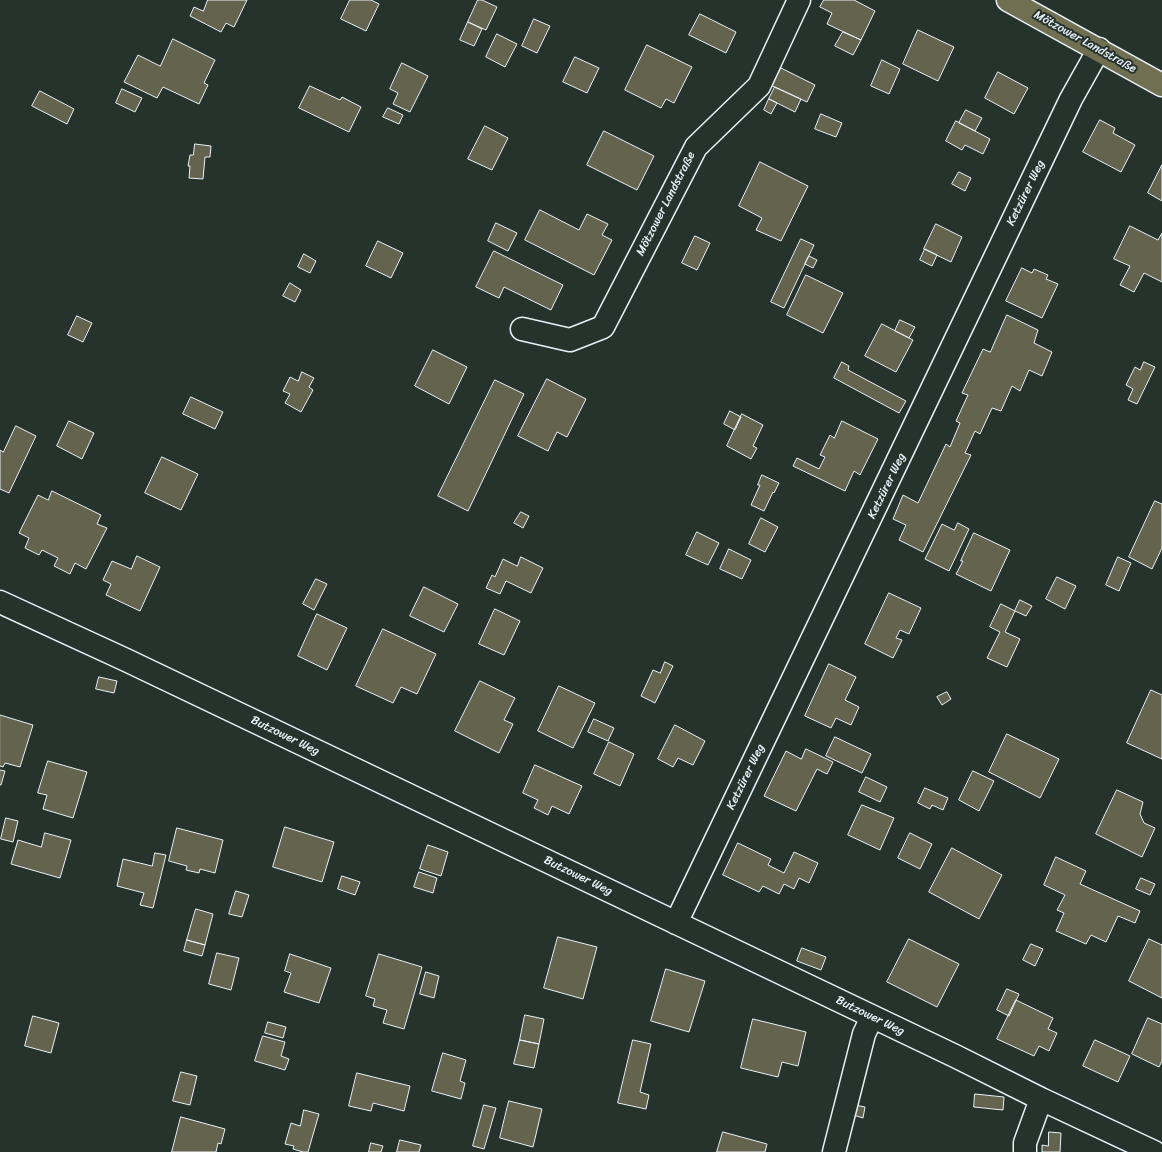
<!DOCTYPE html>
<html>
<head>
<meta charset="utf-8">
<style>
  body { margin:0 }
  canvas { display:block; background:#26332d }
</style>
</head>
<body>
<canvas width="1162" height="1152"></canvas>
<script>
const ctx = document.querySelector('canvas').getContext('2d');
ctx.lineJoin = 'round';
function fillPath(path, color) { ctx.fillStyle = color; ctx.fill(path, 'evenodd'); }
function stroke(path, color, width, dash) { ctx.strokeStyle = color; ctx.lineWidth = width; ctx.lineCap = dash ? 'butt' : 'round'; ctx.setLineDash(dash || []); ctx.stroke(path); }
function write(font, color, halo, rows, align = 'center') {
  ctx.font = font + ' Sriracha,sans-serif'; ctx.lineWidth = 4; ctx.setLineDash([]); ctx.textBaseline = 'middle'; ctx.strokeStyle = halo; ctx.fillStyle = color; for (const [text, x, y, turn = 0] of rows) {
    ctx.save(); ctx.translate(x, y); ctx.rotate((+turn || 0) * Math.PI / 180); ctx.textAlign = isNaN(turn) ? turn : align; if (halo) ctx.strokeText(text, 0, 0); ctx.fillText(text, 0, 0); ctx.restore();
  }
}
const building = new Path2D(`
  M208,0H247L234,27L226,23L221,32L190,16L194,7L203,11Z
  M350,0H371L379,4L366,31L341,19Z
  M478,0H482L497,7L486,30L468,22Z
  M824,0H854L875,11L861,40L827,24L832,13L820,7Z
  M700,14L736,32L726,53L689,35Z
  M534,19L550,26L537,53L522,46Z
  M468,22L482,29L474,46L460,40Z
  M918,30L954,47L938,81L903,64Z
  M843,32L861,40L853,55L835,46Z
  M497,34L517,44L505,67L486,57Z
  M173,39L215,60L204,83L208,85L199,104L163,87L157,98L124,82L138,55L160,66Z
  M647,45L692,67L674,103L666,99L661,108L625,90Z
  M575,57L599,68L587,93L563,82Z
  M882,60L900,69L889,94L871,86Z
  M402,63L428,76L410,112L393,104L398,93L390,89Z
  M781,68L815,85L807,102L772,86Z
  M998,72L1028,88L1014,114L985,98Z
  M310,86L340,100L342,97L361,107L349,132L299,108Z
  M775,87L801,99L795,112L769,99Z
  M122,89L142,98L135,112L116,103Z
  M40,91L74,109L67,124L32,106Z
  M769,99L777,103L771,114L764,110Z
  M388,108L403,115L399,124L383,117Z
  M966,110L982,118L975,131L959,123Z
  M821,114L842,123L836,137L815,129Z
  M1100,120L1115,128L1113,133L1135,145L1121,172L1083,152Z
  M956,121L990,139L983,154L965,145L962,150L946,141Z
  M485,126L508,138L492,170L468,159Z
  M604,131L654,156L637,190L587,165Z
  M195,144L211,146L210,157H205L203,179L189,178L190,166H188L190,155H193Z
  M760,162L808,186L781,241L756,230L762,218L739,206Z
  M1162,165V201L1148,193Z
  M959,172L971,178L965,191L952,184Z
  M540,210L579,230L587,214L608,224L602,235L612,240L594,275L525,240Z
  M496,223L517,233L508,251L488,241Z
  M936,224L962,237L951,262L924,249Z
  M1130,226L1158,240L1162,233V282L1144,273L1134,292L1120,285L1130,266L1114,259Z
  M695,236L710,243L697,270L682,263Z
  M801,239L814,245L784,308L771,302Z
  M378,241L403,253L391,278L366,266Z
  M925,249L937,255L932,266L920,260Z
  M494,251L563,285L551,310L504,287L499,298L476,287Z
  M304,254L316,261L310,273L298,267Z
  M809,256L817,260L813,268L805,264Z
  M1022,268L1032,273L1034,269L1048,275L1046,279L1058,284L1042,318L1006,301Z
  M806,275L843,293L823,333L787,315Z
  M290,283L301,290L295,302L283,296Z
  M1007,315L1038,330L1034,343L1052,352L1042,376L1029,370L1020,391L1012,386L1001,411L992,408L980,434L975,431L965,453L971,455L923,552L899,540L906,525L893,519L903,495L918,503L946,444L950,447L960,423L956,421L968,395L962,393L983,349L990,352Z
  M77,316L92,323L83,342L68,335Z
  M900,320L915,327L909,338L895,331Z
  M882,324L913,340L896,372L865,356Z
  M433,350L467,367L449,404L415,386Z
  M842,362L849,366L848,370L906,401L899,413L834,378Z
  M1144,362L1155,367L1137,404L1128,400L1133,389L1126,385L1135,367L1140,370Z
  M302,372L314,378L309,387L313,390L301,412L285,403L290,394L283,391L290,377L298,381Z
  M547,379L586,399L567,437L557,432L548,451L518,436Z
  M495,380L524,394L468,511L438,496Z
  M191,397L223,412L215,429L183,414Z
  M730,411L741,417L735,430L724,424Z
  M742,414L763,425L753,446L757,448L751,459L727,446Z
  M69,421L94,433L82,459L57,446Z
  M842,421L878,439L860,475L854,471L845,491L793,466L797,458L819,469L825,457L820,455L830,435L834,438Z
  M16,426L36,436L9,493L0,489V450L3,452Z
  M162,457L198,474L181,510L145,493Z
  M762,475L779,483L774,493L773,492L764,511L751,505L760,485H758Z
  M52,491L101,515L97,524L107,528L86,569L75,563L70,574L54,566L58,558L42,550L39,555L25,548L29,538L19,533L38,495L48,500Z
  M1155,501L1162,504V548L1152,569L1129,557Z
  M521,512L529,516L523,528L514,523Z
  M761,518L778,527L765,552L749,544Z
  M958,523L969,529L949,571L925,559L942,524L954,530Z
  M697,532L719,543L708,565L686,555Z
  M974,533L1010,550L991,591L956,574L963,561H961Z
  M729,549L751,560L742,579L720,569Z
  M137,556L160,567L140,611L106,595L111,584L103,580L112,561L131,569Z
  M521,557L543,568L531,593L506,581L500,594L486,588L492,575L495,577L503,559L517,566Z
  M1118,557L1131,563L1119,591L1106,585Z
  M1057,577L1076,586L1065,609L1046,599Z
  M316,579L327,584L314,610L303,604Z
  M424,587L458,604L444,632L410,616Z
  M889,593L921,608L909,634L900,630L896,638L902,640L893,658L865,644Z
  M1020,600L1032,606L1026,616L1015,611Z
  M1001,604L1015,611L1005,632L1020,639L1007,667L987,658L1000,632L990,627Z
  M495,609L520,621L504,655L479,644Z
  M317,614L347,628L327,670L298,656Z
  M383,629L436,654L417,694L401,687L393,703L356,686Z
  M665,662L673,666L655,703L641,696L653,670L660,673Z
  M829,664L856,677L845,700L859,707L851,725L836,718L831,728L805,716Z
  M99,677L117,681L114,693L96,689Z
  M480,681L515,698L504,720L513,724L499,753L455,731Z
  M559,686L595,703L573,748L538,731Z
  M1151,690L1162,695V759L1127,743Z
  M947,692L951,699L942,705L937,697Z
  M0,715L33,725L20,767L5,763L3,767L0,766Z
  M594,719L614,728L608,741L588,732Z
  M675,725L705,741L693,765L678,758L673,767L658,759Z
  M1007,734L1059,759L1040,798L989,772Z
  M835,737L871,754L862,773L826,756Z
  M609,742L634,754L620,786L594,774Z
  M806,749L833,762L827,774L817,769L796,811L764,796L786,751L801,759Z
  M48,761L87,772L73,818L43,809L47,795L38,793Z
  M535,765L582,786L569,814L552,806L548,815L534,808L538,800L523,793Z
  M0,770L5,771L1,785H0Z
  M973,771L994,781L979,811L959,800Z
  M866,777L887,787L880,802L859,792Z
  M925,788L948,798L943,810L932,805L930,809L918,803Z
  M1117,790L1143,802L1140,814L1144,823L1155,828L1142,857L1096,834Z
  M862,805L894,818L880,850L848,835Z
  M6,818L18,821L13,842L1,839Z
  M285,827L334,842L322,882L273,867Z
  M177,828L223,840L215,873L200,869L199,873L186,870L187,866L169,861Z
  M45,833L71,840L60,878L11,864L18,840L41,847Z
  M910,833L932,844L920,869L898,858Z
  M738,843L771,859L768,865L784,873L794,852L818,863L809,883L799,878L794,889L784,884L779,894L763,886L759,892L723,875Z
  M428,845L448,852L441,876L420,869Z
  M952,848L1002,875L979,919L929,892Z
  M155,853L166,855L153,908L140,905L144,893L117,886L123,859L152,866Z
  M1056,857L1086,871L1080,884L1140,911L1135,923L1118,916L1106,942L1091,935L1086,944L1056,931L1064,913L1057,910L1065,895L1044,885Z
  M419,872L437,878L433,893L414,887Z
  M342,876L360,882L355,895L338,889Z
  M1141,878L1155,884L1150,895L1136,889Z
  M236,891L249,895L242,917L229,914Z
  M196,909L213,914L205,945L187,940Z
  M558,937L597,947L583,999L544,988Z
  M909,939L959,964L937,1007L887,982Z
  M1149,939L1162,945V998L1129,981Z
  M187,940L205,945L202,956L184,951Z
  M1031,944L1043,949L1035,966L1023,960Z
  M802,948L826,957L821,970L797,961Z
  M217,953L239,958L231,990L209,984Z
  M290,954L331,968L319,1003L284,992L291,973L285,971Z
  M379,954L422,967L404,1029L383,1023L387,1010L373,1006L375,999L366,996Z
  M666,969L705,981L689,1032L651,1021Z
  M426,972L439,976L434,998L420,994Z
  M1007,989L1019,994L1009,1016L997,1010Z
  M1016,1000L1053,1018L1048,1029L1057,1033L1049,1051L1039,1046L1034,1056L997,1039Z
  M525,1015L544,1019L539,1044L520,1040Z
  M33,1016L59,1023L51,1053L25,1046Z
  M1148,1018L1162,1024V1061L1159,1067L1132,1054Z
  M753,1019L806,1032L798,1066L782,1062L778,1077L741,1068Z
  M268,1022L286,1027L283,1038L265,1033Z
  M263,1036L285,1042L281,1056L289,1059L285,1070L255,1061Z
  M520,1040L539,1044L534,1068L514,1064Z
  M633,1040L651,1044L640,1092L649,1095L646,1109L618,1103Z
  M1095,1040L1130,1056L1118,1082L1083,1066Z
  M443,1053L466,1060L460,1081L465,1083L461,1099L432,1091Z
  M181,1072L197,1076L190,1105L173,1101Z
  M357,1073L410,1086L404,1111L373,1103L371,1111L349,1106Z
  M975,1094L1004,1097L1003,1110L974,1107Z
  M509,1101L542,1109L533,1147L500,1138Z
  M484,1105L496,1108L484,1149L473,1146Z
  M855,1105L865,1107L863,1118L853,1115Z
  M304,1110L319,1114L308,1152H303L293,1149L294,1146L285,1144L291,1123L300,1126Z
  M181,1117L225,1129L221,1144L218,1143L216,1152H172Z
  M723,1132L767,1144L765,1152H717Z
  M1049,1132L1061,1133L1060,1152H1042V1145L1048,1146Z
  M400,1140L421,1145L419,1152H397Z
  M371,1143L383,1146L381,1152H369Z`);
const minor = new Path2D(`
  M522,329L570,340L603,327L696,147L759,86L799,0
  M0,602L126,660L955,1056L1041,1099L1154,1152
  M676,923L1071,99L1099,49
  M834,1152L864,1034L872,1017
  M1025,1152V1143L1041,1099`);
const major = new Path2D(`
  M1008,0L1162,85`);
const streetNames = [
  ["Mötzower Landstraße",1085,42,29],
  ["Ketzürer Weg",1026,193,-64],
  ["Mötzower Landstraße",666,204,-63],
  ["Ketzürer Weg",887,486,-64],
  ["Butzower Weg",285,736,26],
  ["Ketzürer Weg",746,777,-64],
  ["Butzower Weg",578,876,26],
  ["Butzower Weg",870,1016,26]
];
fillPath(building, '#63634e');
stroke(building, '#e8f1f8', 1);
stroke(minor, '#e8f1f8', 25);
stroke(major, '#e8f1f8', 25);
stroke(minor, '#26332d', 22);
stroke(major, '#716f52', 22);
write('12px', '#e8f1f8', '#26332d', streetNames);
</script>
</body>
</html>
